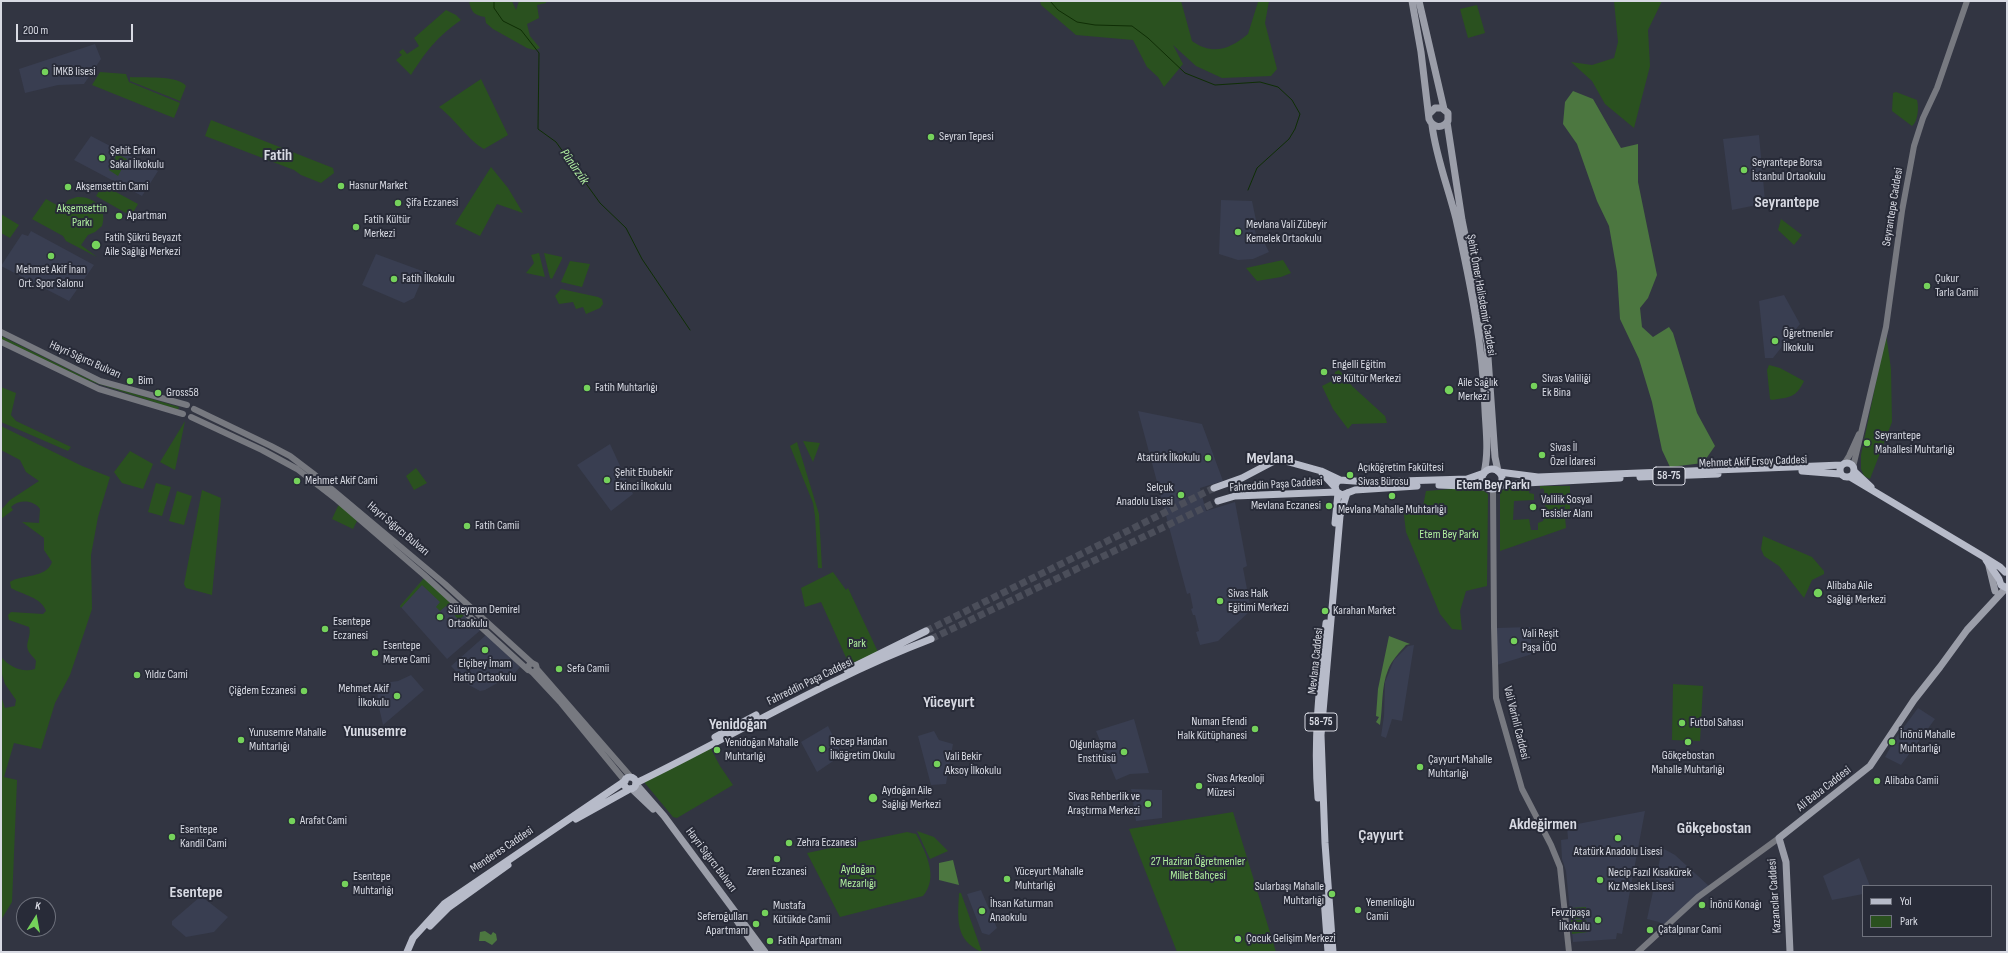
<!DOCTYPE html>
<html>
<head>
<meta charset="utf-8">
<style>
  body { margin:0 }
  #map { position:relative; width:2008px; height:953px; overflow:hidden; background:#323542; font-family:"Sofia Sans Condensed",sans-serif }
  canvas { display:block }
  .frame { position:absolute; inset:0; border:2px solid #d8dae3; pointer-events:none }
  .legend { position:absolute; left:1862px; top:885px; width:130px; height:52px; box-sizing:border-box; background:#282b38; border:1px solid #6e717c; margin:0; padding:5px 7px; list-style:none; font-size:12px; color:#d8dae3 }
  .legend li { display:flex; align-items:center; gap:8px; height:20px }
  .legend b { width:20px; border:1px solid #6e717c }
  .north { position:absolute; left:16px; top:897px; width:40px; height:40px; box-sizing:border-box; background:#282b38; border:1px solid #6e717c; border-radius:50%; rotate:11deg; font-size:11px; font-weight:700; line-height:16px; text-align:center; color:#d8dae3 }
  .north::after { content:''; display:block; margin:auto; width:14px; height:18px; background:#75d25b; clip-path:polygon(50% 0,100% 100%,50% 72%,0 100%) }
  .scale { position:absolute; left:16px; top:24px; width:117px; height:18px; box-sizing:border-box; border:2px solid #d8dae3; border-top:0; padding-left:5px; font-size:12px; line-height:14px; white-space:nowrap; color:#d8dae3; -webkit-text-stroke:3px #282b38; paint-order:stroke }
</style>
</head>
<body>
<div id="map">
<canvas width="2008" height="953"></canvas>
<div class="frame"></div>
<ul class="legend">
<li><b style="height:5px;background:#b7bbc9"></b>Yol</li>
<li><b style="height:11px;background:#2a511f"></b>Park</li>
</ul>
<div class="north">K</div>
<div class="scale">200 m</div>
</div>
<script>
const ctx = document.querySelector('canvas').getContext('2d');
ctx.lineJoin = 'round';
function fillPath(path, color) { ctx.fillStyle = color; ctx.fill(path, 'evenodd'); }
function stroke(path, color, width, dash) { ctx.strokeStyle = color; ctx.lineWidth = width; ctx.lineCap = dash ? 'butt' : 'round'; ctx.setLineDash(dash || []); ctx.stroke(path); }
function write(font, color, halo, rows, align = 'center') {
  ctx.font = font + ' "Sofia Sans Condensed",sans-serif'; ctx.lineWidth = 4; ctx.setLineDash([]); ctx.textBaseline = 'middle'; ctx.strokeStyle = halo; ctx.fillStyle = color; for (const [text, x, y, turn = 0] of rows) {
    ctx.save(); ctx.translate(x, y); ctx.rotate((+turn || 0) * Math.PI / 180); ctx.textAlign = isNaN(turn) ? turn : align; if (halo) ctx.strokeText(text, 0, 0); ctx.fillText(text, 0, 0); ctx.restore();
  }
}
const built = new Path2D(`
  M95,44L101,59L84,84L58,85L25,93L19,69Z
  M1759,135L1765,201L1762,204L1732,210L1723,139Z
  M91,136L158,171L142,196L74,160Z
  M1221,200L1252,201L1257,225L1254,227L1257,238H1262L1269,252L1253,259L1238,260L1219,254Z
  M31,231L94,265L69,301L1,266L22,234L28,236Z
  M376,254L425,272L414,298L404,303L362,285Z
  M1784,295L1800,324L1773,358H1765L1759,301Z
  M1138,411L1202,424L1223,481L1200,488L1206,511L1235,502L1247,566L1243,568L1251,610L1218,641L1200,645L1196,632L1199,631L1195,615H1193L1191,609L1193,608L1190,593L1187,594Z
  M610,444L633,494L611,511L577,465Z
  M425,577L483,628L447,659L400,606Z
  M1530,627L1532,654L1497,665V628Z
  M486,635L520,667L515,673L485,690L480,691L469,685L451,666Z
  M1414,645L1402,721L1392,719L1386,738L1381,736L1384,716L1385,682L1394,660L1408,646Z
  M411,675L424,690L383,725L378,703L377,684L398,681Z
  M1918,708L1935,719L1901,765L1885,757L1895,739Z
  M1134,719L1149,773L1130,774L1116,780L1096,731Z
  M828,726L842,755L817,772L801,742Z
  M934,731L939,740L953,744L946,784L931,785L918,736Z
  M1131,789L1162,790V818L1136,821Z
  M1645,811L1622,934L1617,933L1616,939L1573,942L1566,871L1562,859L1561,840L1568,839L1567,826Z
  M1664,849L1675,855L1709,886L1664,926L1659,922L1647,919L1662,850Z
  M1859,858L1870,886H1863V894L1832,900L1823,876Z
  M981,890L997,928L989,935L982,933L967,894Z
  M201,896L228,917L214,932L186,937L172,925V921Z`);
const green = new Path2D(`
  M469,1H512L516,10L519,1H546V3L537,5L539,18L527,24L530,36L540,48L534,50L527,48L493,29L486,23L485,17C474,15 471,12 469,1Z
  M1040,1H1181L1192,41C1213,56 1230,49 1248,34L1258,2L1269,1L1265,23L1277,69L1271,76L1222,78L1196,66L1173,45L1183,64L1164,87L1158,77L1147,67L1133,40L1076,35L1041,5Z
  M1614,1H1662L1648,30L1650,66L1634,128L1605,104L1592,81L1571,62L1592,65L1614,58L1618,42Z
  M1477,5L1485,33L1468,38L1460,9Z
  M446,10L456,15L461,20C438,36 426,51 411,75L396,60L402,55L399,52L403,49L407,54L419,46L414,38Z
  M100,72L126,74L129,82L180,103L174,118L92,85Z
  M130,77C143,78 178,75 186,86L180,101L130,81Z
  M481,79L508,135L484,149C469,141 455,119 439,107Z
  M1896,92L1917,100C1919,107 1918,122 1912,126L1892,111L1893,93Z
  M211,120L333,168L334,173L321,183L301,175L294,170L205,136Z
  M117,154L127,159L118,176L109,170Z
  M491,167L508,188L523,213L497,204L480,236L455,224Z
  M103,185L138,204L131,216L96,196Z
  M77,197C94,196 108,209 102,226L95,232L88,235L81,245L97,257L66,241L63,236L32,219L46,199L62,208L68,200Z
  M1,214L19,225L10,238L1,233Z
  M1781,219L1802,235L1794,245L1778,230Z
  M539,253L545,277L526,273L534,263L531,255Z
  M544,253L562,257V259L552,279L550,278Z
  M1283,260L1291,273L1281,277L1257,281L1246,268Z
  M570,261L590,264L582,287L561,282Z
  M561,289L598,297L602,299L603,304L600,308L586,314L583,307L576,309L573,302L559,304L555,296Z
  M1886,334L1891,369L1892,422L1870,479L1864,476L1861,469V455Z
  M1,336L86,378L105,385L179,407L178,410L87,380L1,339Z
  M1769,365L1780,368L1804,381C1796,398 1790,397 1772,400L1770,399L1767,370Z
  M1339,370L1352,386L1385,416L1387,423L1352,424L1348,429L1333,409L1322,386L1334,380L1335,372Z
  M1,387L16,393L11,415L16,421L71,447L68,451L1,422Z
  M185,421L175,470L160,462Z
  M1,426L82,466L110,477L98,517L91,555L92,609L70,675L55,703L41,749L14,743L4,777L17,780L12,902L1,920V696L5,708L15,706L16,700L5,684L1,671V657C10,667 22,673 35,669L36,661C34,657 30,655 28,650C25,643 32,635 29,627L9,620L8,615L11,612L43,614L46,611C41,597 23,595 11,588L10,582C21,574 46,579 52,562L44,550V538L22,522L39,523L40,509C34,500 19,499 11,507L13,510L1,519V510L10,500L39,481L26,472L20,460L1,450Z
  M803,441L820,443L813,462Z
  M797,442L819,514L822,568H818L815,516L813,503L790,446Z
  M130,451L153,464L143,489L122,483L114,472Z
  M416,468L427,483L414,490L406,476Z
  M156,483L171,487L162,516L148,512Z
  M1530,486L1529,493L1534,494V500L1514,501L1513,520L1529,519L1531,530H1538V523L1543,521L1546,514L1544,490L1542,488L1540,490V486H1570V512L1565,513V506L1561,507L1559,511L1560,517H1565L1566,528L1500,551V492L1507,487Z
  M1478,487L1488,494L1487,586L1466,591L1460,611L1462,630L1452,629L1440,614L1406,532L1403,507L1423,506L1426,491Z
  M202,490L221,498L212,595L186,588L184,584Z
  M177,491L192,496L184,525L169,521Z
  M340,505L357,521L353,529L332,519L338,506Z
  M1763,536L1812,557L1824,571V574L1812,580L1804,598L1779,566L1764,556L1761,549Z
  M833,572L846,590L848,588L878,652L852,663L848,662L821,602L805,607L801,588Z
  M425,577L466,613L459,620L446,606L440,611L436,607L440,602L422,585L401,608L400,606Z
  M1673,684L1703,686L1700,741L1672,740Z
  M710,747L720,766L733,785L677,818L673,817L644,782Z
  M1233,812L1276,952H1177L1129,829Z
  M917,831L934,837L948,851L930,859Z
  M907,832L916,834C926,853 939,877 923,896L840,917L807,853Z
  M959,893H961L982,952C954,940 958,918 959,893Z
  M1586,907L1587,918L1572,919L1570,908Z
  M1571,920H1586L1588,932L1572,934Z`);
const forest = new Path2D(`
  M1573,91L1593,99L1621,148L1638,144V182L1657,275L1648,298L1640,308L1642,327L1653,337L1669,327L1673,333L1697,413L1715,446L1703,463L1670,467L1662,450L1652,402L1639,359L1620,319L1617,272L1609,226L1597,201L1577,144L1563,124L1565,102Z
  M1389,636L1410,644L1406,645C1400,652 1391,661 1388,670C1381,687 1383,707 1380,725L1376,722L1379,717L1376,716L1378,689Z
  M953,860L959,885L939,880V863Z
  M485,931L491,935L493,932L496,934L497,940L492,945L485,941H479L480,932Z`);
const stream = new Path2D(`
  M494,1V8L503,21L521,30L539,53L538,129L556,142L600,203L626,228L642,259L690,330
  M1050,1L1058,10L1077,22L1095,25L1132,26L1148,38L1185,73L1215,85L1260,82L1278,87L1292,100L1300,114L1295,129L1289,139L1257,168L1248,190`);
const primaryTunnel = new Path2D(`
  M926,631L1214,488
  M931,639L1218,501`);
const tertiary = new Path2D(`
  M1,332L100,381L187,405
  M1,342L99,389L183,414
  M194,409L271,446L290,456L315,475L445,584L532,663L536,665L537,669L533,673L528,669L529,665L532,663
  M191,417L262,450L297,469L337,500L424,575L528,670
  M1844,464L1849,456L1859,434
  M1853,467L1886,327L1902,211L1914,146L1923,118L1937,88L1967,1
  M1493,489L1494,627L1496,698L1522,789L1551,845L1560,867L1569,952
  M537,669L631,777
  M533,673L561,703L625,781
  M1638,952L1698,897L1779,838`);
const secondary = new Path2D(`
  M1412,1L1421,52L1429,119C1433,128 1442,129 1448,121V113L1442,108H1435L1430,113
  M1419,1L1444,109
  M1447,122L1462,220L1487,343L1495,457L1498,471
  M1432,125C1436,157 1448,187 1456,219C1470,281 1483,345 1485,410C1486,431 1489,452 1484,473
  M1989,566L1995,591
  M636,784L664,816L765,952
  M632,789L653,809
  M733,915L759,952
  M1790,952L1786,862L1779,838L1870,766L1914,700L1940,667L1967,630L2006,588`);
const primary = new Path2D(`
  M1840 470a7 7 0 1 1 14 0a7 7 0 1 1-14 0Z
  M1482 479a10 10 0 1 1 20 0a10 10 0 1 1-20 0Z
  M1802,471L1840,474
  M1854,471L1871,487
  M1499,472L1538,477L1842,465
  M1322,473L1335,487
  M1640,477L1718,474
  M1850,477L1984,557L2000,567L2005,572
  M1340,480C1335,482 1334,487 1337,492L1342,495L1355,490L1417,486
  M1439,485L1487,487
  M1498,486L1507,484L1620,478
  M1214,488L1242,478L1278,459L1321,471L1340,480L1368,482L1467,479L1484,473
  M1218,501L1235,496L1337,492
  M1335,523L1338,493
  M1986,560L1999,579L2001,585L2007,588
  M847,670L926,631
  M715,737L756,715
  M624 783a6 6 0 1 1 12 0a6 6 0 1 1-12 0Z
  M636,783C735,735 828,678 931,639
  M1318,798C1313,739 1320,681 1326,623
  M576,819L630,789
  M1324,898L1328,952
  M430,926L448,908L508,865
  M407,952L413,938L444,904L625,781
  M1333,952L1325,843L1321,735L1340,516L1347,493`);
const markers = [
  [45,72,4,"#75d25b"],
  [931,137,4,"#75d25b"],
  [102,158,4,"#75d25b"],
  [1744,170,4,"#75d25b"],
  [341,186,4,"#75d25b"],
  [68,187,4,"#75d25b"],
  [398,203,4,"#75d25b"],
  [119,216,4,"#75d25b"],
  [356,227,4,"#75d25b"],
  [1238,232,4,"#75d25b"],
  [96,245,5,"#75d25b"],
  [51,256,4,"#75d25b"],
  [394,279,4,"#75d25b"],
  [1927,286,4,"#75d25b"],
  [1775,341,4,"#75d25b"],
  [1324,372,4,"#75d25b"],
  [130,381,4,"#75d25b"],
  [1534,386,4,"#75d25b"],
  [587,388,4,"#75d25b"],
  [1449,390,5,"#75d25b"],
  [158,393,4,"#75d25b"],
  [1867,443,4,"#75d25b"],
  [1542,455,4,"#75d25b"],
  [1208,458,4,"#75d25b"],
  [1350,475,4,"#75d25b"],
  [607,480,4,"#75d25b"],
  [297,481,4,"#75d25b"],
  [1181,495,4,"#75d25b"],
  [1392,496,4,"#75d25b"],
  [1329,506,4,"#75d25b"],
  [1533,507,4,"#75d25b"],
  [467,526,4,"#75d25b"],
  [1818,593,5,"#75d25b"],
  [1220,601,4,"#75d25b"],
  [1325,611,4,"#75d25b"],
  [440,617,4,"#75d25b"],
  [325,629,4,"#75d25b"],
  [1514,641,4,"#75d25b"],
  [485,650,4,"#75d25b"],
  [375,653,4,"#75d25b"],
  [559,669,4,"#75d25b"],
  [137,675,4,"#75d25b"],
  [304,691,4,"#75d25b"],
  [397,696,4,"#75d25b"],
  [1682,723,4,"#75d25b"],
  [1255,729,4,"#75d25b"],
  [241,740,4,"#75d25b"],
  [1688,742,4,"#75d25b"],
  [1892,742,4,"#75d25b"],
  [822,749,4,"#75d25b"],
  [717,750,4,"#75d25b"],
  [1124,752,4,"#75d25b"],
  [937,764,4,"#75d25b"],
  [1420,767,4,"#75d25b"],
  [1877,781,4,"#75d25b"],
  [1199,786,4,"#75d25b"],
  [873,798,5,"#75d25b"],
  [1148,804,4,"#75d25b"],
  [292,821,4,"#75d25b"],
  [172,837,4,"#75d25b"],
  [1618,838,4,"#75d25b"],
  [789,843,4,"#75d25b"],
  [777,859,4,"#75d25b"],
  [1007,879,4,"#75d25b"],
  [1600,880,4,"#75d25b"],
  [345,884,4,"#75d25b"],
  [1332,894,4,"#75d25b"],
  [1702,905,4,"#75d25b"],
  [1358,910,4,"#75d25b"],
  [982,911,4,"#75d25b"],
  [765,913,4,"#75d25b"],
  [1598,920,4,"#75d25b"],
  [756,924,4,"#75d25b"],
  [1650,930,4,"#75d25b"],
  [1238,939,4,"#75d25b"],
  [770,941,4,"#75d25b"]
];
const shields = [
  [1669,476,32],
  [1321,722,32]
];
const shieldNames = [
  ["58-75",1669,476],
  ["58-75",1321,722]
];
const poiNames = [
  ["İMKB lisesi",53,72],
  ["Seyran Tepesi",939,137],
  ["Şehit Erkan",110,151],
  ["Sakal İlkokulu",110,165],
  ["Seyrantepe Borsa",1752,163],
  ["İstanbul Ortaokulu",1752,177],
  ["Hasnur Market",349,186],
  ["Akşemsettin Cami",76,187],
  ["Şifa Eczanesi",406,203],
  ["Apartman",127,216],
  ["Fatih Kültür",364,220],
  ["Merkezi",364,234],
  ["Mevlana Vali Zübeyir",1246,225],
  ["Kemelek Ortaokulu",1246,239],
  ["Fatih Şükrü Beyazıt",105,238],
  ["Aile Sağlığı Merkezi",105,252],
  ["Mehmet Akif İnan",51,270,"center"],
  ["Ort. Spor Salonu",51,284,"center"],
  ["Fatih İlkokulu",402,279],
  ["Çukur",1935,279],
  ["Tarla Camii",1935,293],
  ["Öğretmenler",1783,334],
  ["İlkokulu",1783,348],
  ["Engelli Eğitim",1332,365],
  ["ve Kültür Merkezi",1332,379],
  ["Sivas Valiliği",1542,379],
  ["Ek Bina",1542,393],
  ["Bim",138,381],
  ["Aile Sağlık",1458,383],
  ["Merkezi",1458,397],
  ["Fatih Muhtarlığı",595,388],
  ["Gross58",166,393],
  ["Seyrantepe",1875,436],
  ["Mahallesi Muhtarlığı",1875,450],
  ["Sivas İl",1550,448],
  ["Özel İdaresi",1550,462],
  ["Atatürk İlkokulu",1200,458,"right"],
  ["Açıköğretim Fakültesi",1358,468],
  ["Sivas Bürosu",1358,482],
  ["Şehit Ebubekir",615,473],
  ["Ekinci İlkokulu",615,487],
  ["Mehmet Akif Cami",305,481],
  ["Selçuk",1173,488,"right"],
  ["Anadolu Lisesi",1173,502,"right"],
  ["Valilik Sosyal",1541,500],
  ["Tesisler Alanı",1541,514],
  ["Mevlana Eczanesi",1321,506,"right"],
  ["Mevlana Mahalle Muhtarlığı",1392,510,"center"],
  ["Fatih Camii",475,526],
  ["Alibaba Aile",1827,586],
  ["Sağlığı Merkezi",1827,600],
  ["Sivas Halk",1228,594],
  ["Eğitimi Merkezi",1228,608],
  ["Süleyman Demirel",448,610],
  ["Ortaokulu",448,624],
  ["Karahan Market",1333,611],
  ["Esentepe",333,622],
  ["Eczanesi",333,636],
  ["Vali Reşit",1522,634],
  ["Paşa İÖO",1522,648],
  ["Esentepe",383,646],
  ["Merve Cami",383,660],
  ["Elçibey İmam",485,664,"center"],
  ["Hatip Ortaokulu",485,678,"center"],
  ["Sefa Camii",567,669],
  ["Yıldız Cami",145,675],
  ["Mehmet Akif",389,689,"right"],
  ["İlkokulu",389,703,"right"],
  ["Çiğdem Eczanesi",296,691,"right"],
  ["Numan Efendi",1247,722,"right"],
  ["Halk Kütüphanesi",1247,736,"right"],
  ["Futbol Sahası",1690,723],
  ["Yunusemre Mahalle",249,733],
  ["Muhtarlığı",249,747],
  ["İnönü Mahalle",1900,735],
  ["Muhtarlığı",1900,749],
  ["Recep Handan",830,742],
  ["İlköğretim Okulu",830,756],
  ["Yenidoğan Mahalle",725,743],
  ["Muhtarlığı",725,757],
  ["Olgunlaşma",1116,745,"right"],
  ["Enstitüsü",1116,759,"right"],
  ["Gökçebostan",1688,756,"center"],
  ["Mahalle Muhtarlığı",1688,770,"center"],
  ["Vali Bekir",945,757],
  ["Aksoy İlkokulu",945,771],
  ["Çayyurt Mahalle",1428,760],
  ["Muhtarlığı",1428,774],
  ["Sivas Arkeoloji",1207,779],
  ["Müzesi",1207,793],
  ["Alibaba Camii",1885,781],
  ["Aydoğan Aile",882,791],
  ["Sağlığı Merkezi",882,805],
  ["Sivas Rehberlik ve",1140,797,"right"],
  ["Araştırma Merkezi",1140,811,"right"],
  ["Arafat Cami",300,821],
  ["Esentepe",180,830],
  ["Kandil Cami",180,844],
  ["Zehra Eczanesi",797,843],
  ["Atatürk Anadolu Lisesi",1618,852,"center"],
  ["Zeren Eczanesi",777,872,"center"],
  ["Yüceyurt Mahalle",1015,872],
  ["Muhtarlığı",1015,886],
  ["Necip Fazıl Kısakürek",1608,873],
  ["Kız Meslek Lisesi",1608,887],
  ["Esentepe",353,877],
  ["Muhtarlığı",353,891],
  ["Sularbaşı Mahalle",1324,887,"right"],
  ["Muhtarlığı",1324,901,"right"],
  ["Yemenlioğlu",1366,903],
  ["Camii",1366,917],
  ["İhsan Katurman",990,904],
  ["Anaokulu",990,918],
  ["İnönü Konağı",1710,905],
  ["Mustafa",773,906],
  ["Kütükde Camii",773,920],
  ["Fevzipaşa",1590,913,"right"],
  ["İlkokulu",1590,927,"right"],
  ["Seferoğulları",748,917,"right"],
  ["Apartmanı",748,931,"right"],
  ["Çatalpınar Cami",1658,930],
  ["Çocuk Gelişim Merkezi",1246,939],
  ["Fatih Apartmanı",778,941]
];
const streetNames = [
  ["Seyrantepe Caddesi",1893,207,-81],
  ["Şehit Ömer Halisdemir Caddesi",1481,295,80],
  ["Hayri Sığırcı Bulvarı",85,360,24],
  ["Mehmet Akif Ersoy Caddesi",1753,462,-2],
  ["Fahreddin Paşa Caddesi",1276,485,-4],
  ["Hayri Sığırcı Bulvarı",398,529,40],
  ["Mevlana Caddesi",1316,661,-84],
  ["Fahreddin Paşa Caddesi",810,682,-26],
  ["Vali Varinli Caddesi",1516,723,76],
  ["Ali Baba Caddesi",1824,789,-38],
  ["Menderes Caddesi",502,850,-34],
  ["Hayri Sığırcı Bulvarı",711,860,53],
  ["Kazancılar Caddesi",1775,896,-94]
];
const parkNames = [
  ["Akşemsettin",82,209],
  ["Parkı",82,223],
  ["Etem Bey Parkı",1449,535],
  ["Park",857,644],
  ["27 Haziran Öğretmenler",1198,862],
  ["Millet Bahçesi",1198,876],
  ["Aydoğan",858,870],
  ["Mezarlığı",858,884]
];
const waterNames = [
  ["Pünürzük",574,167,55]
];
const quarterNames = [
  ["Etem Bey Parkı",1493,485]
];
const districtNames = [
  ["Fatih",278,156],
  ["Seyrantepe",1787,203],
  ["Mevlana",1270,459],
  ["Yüceyurt",949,703],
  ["Yenidoğan",738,725],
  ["Yunusemre",375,732],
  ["Akdeğirmen",1543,825],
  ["Gökçebostan",1714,829],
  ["Çayyurt",1381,836],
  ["Esentepe",196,893]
];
fillPath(built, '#393e51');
fillPath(green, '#2a511f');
fillPath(forest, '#4c7740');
stroke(stream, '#0f2e05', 1);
stroke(primaryTunnel, '#4b4e5a', 7, [7, 3.5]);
stroke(tertiary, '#777980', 6);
stroke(secondary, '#9b9ea9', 7);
stroke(primary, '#b7bbc9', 7);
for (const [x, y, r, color] of markers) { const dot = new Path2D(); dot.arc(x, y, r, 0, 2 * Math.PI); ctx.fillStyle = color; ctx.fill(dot); stroke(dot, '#282b38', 1.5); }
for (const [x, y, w] of shields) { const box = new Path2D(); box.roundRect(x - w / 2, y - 9, w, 18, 3); ctx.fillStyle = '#282b38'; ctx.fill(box); stroke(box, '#d8dae3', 1); }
write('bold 11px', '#d8dae3', null, shieldNames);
write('12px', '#d8dae3', '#282b38', poiNames, 'left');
write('12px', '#d8dae3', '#282b38', streetNames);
write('12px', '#afee9e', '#282b38', parkNames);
write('italic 13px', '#b2f2a2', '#282b38', waterNames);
write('bold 14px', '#d8dae3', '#282b38', quarterNames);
write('bold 16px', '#d8dae3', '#282b38', districtNames);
</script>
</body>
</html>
